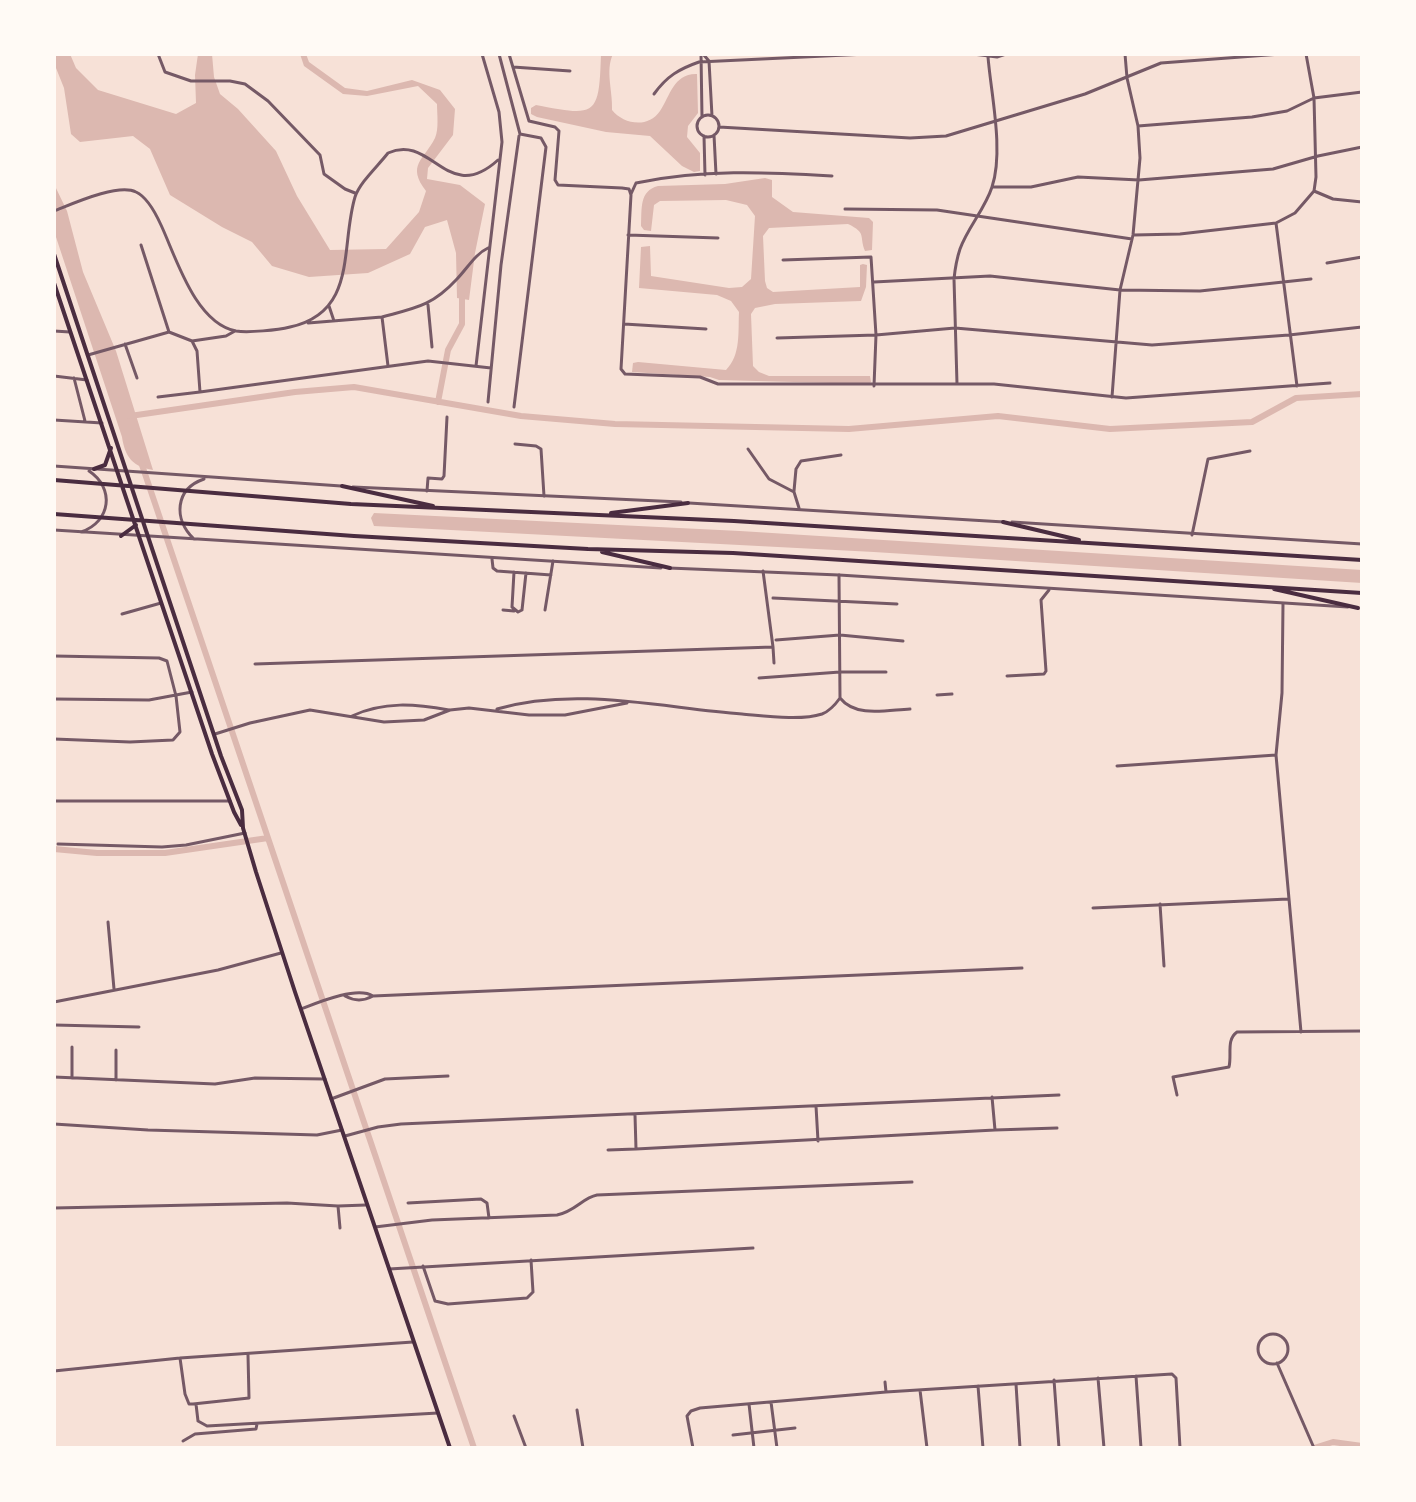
<!DOCTYPE html>
<html>
<head>
<meta charset="utf-8">
<style>
  body { margin:0 }
  #map { position:relative; width:1416px; height:1502px; overflow:hidden; background:#f7e1d7; font-family:"Exo 2",sans-serif }
  canvas { display:block }
  .frame { position:absolute; inset:0; border:56px solid #fffaf5; pointer-events:none }
</style>
</head>
<body>
<div id="map">
<canvas width="1416" height="1502"></canvas>
<div class="frame"></div>
</div>
<script>
const ctx = document.querySelector('canvas').getContext('2d');
ctx.lineJoin = 'round';
function fillPath(path, color) { ctx.fillStyle = color; ctx.fill(path, 'evenodd'); }
function stroke(path, color, width, dash) { ctx.strokeStyle = color; ctx.lineWidth = width; ctx.lineCap = dash ? 'butt' : 'round'; ctx.setLineDash(dash || []); ctx.stroke(path); }
const water = new Path2D(`
  M54,54H70L76,68L98,90L176,114L196,103L195,75L198,54H212L214,77L220,94L238,109L276,151L297,196L330,250L386,249L419,212L426,191C406,165 424,160 435,138C439,129 437,114 437,104L418,86L367,96L343,94L304,66L300,54H306L309,62L345,88L367,91L412,80L440,90L455,109L453,135L428,168L427,179L460,185L485,204L475,253L469,300L457,298L456,253L447,220L425,227L410,254L368,273L309,277L272,266L252,242L222,227L170,195L150,149L133,136L80,142L71,134L64,88L54,63Z
  M601,54H613C605,71 613,91 612,110C623,124 648,129 660,111C670,96 674,73 697,74L698,113L688,126L687,137L700,153V171L694,172L682,166L650,136L606,132L537,117L531,114V108L536,105C597,117 599,116 601,54Z
  M765,178L772,180V197L793,212L869,218L873,222L872,250L865,251C859,236 867,233 848,224L769,228L763,236L765,281L767,288L773,292L860,287V265L863,264L867,265L866,287L861,301L775,304L755,308L751,314L753,366L759,372L769,376H870L871,382L869,384L719,380L710,377L632,372L633,363L638,362L726,370C741,355 738,332 739,312L731,301L717,295L639,288L641,247L650,246L651,276L729,288L742,287L751,279L755,216L747,205L726,200L660,201L654,205L651,231L644,230L641,226C642,209 639,191 658,186L725,184Z
  M54,184L67,211L83,272L116,351L153,470C133,467 125,457 122,437L54,231Z
  M374,513L740,531L1362,570V583L874,552L374,526L371,518Z`);
const canal = new Path2D(`
  M438,402L448,350L462,324V299
  M130,416L295,392L354,387L521,416L615,424L849,429L998,416L1110,429L1252,422L1296,398L1362,394
  M141,462L474,1448
  M54,849L97,853H165L268,838
  M1314,1448L1333,1442L1362,1446`);
const minor = new Path2D(`
  M158,54L165,72L191,81H230L245,84L268,101L320,155L324,174L345,189L355,193
  M499,54L520,134L541,138L546,147L514,407
  M509,54L529,121L555,127L559,131L555,180L558,185L622,188L629,189L631,195L621,369L625,374L700,377L718,384H994L1126,398L1330,383
  M701,54L702,117
  M703,54L709,61L712,116
  M973,54L997,57L1006,54
  M513,67L570,71
  M654,94C667,76 679,69 699,62L867,54
  M697 126a11 11 0 1 1 22 0a11 11 0 1 1-22 0Z
  M1138,126L1252,117L1287,111L1314,98L1362,92
  M719,127L910,138L946,136L1085,94L1161,63L1281,54
  M714,135L716,174
  M704,136L705,175
  M992,187H1031L1078,177L1139,180L1273,169L1318,156L1362,147
  M1314,191L1333,199L1362,202
  M631,194L636,183C701,169 766,172 832,176
  M845,209L937,210L1132,239
  M54,211C72,204 118,183 136,192C147,197 156,214 161,225C176,257 195,323 236,331C248,333 278,330 290,327C358,312 340,247 355,197C360,182 378,166 388,153C432,133 447,206 498,160
  M1276,223L1297,386
  M628,235L718,238
  M1134,235L1180,234L1276,223L1295,213L1314,191L1316,177L1314,98L1306,54
  M141,245L169,332
  M783,260L871,257L876,335L874,386
  M1327,263L1362,257
  M874,282L990,276L1120,290L1200,291L1311,279
  M428,305L432,347
  M329,306L334,321
  M382,317C415,308 432,306 456,280C467,269 475,254 488,248
  M308,323L382,317L388,366
  M624,324L706,329
  M54,331L70,332
  M777,338L876,335L955,328L1152,345L1289,335L1362,327
  M192,341L226,336L235,331
  M125,344L137,378
  M88,355L169,332L192,341L197,351L200,392L428,361L491,368
  M476,366L502,142L499,112L482,54
  M54,376L87,380
  M74,378L85,421
  M957,384L954,279C955,269 957,258 960,249C968,227 985,209 992,187C1004,151 991,94 988,57
  M158,397L200,392
  M1112,397L1120,290L1133,235L1140,158L1138,126L1127,78L1125,54
  M488,402L501,265L519,136
  M54,420L102,423
  M515,444L536,446L541,449L544,496
  M748,449L769,479L794,492L799,508
  M427,491L428,478L442,479L444,476L447,417
  M794,491L796,469L801,461L841,455
  M1192,535L1208,459L1250,451
  M492,559L493,568L497,571L551,575
  M514,572L512,607L518,612L522,610L526,573
  M773,598L897,604
  M1283,604L1282,693L1276,755L1301,1032
  M503,610L514,611
  M545,610L553,561
  M122,614L161,603
  M776,640L840,635L903,641
  M773,647L774,663
  M54,656L159,658L167,661L176,696L180,732L173,740L130,742L54,739
  M255,664L773,647L763,571
  M1007,676L1044,674L1046,671L1041,600L1049,590
  M759,678L840,672H886
  M937,695L952,694
  M840,698C856,718 887,710 910,709
  M54,699L149,700L192,692
  M497,709C576,686 662,708 742,714C765,716 801,721 822,714C830,711 835,705 840,698L839,575
  M352,716C384,701 415,704 449,710
  M215,734L250,723L310,710L384,722L424,720L450,710L469,708L529,715H565L627,703
  M1117,766L1276,755
  M54,801H230
  M58,844L162,847L186,845L245,833
  M1160,904L1164,966
  M1093,908L1288,899
  M108,922L114,989
  M345,996C354,1001 364,1001 373,996L1022,968
  M54,1002L218,970L281,953
  M301,1009C319,1002 357,986 373,996
  M54,1025L139,1027
  M54,1077L215,1084L255,1078L325,1079
  M72,1078V1047
  M116,1080V1050
  M1177,1095L1173,1077L1229,1067C1232,1054 1226,1040 1237,1032L1362,1031
  M331,1099L385,1079L448,1076
  M816,1106L818,1141
  M635,1115L636,1149L995,1130L992,1097
  M54,1124L148,1130L317,1135L342,1130
  M995,1130L1057,1128
  M345,1136L378,1127L401,1124L1059,1095
  M608,1150L636,1149
  M408,1203L481,1199L487,1203L489,1218
  M338,1206L340,1228
  M54,1208L287,1203L338,1206L366,1205
  M375,1227L432,1220L557,1215C576,1211 582,1198 597,1195L912,1182
  M423,1266L435,1301L448,1304L527,1298L533,1292L531,1260
  M389,1269L753,1248
  M1258 1349a15 15 0 1 1 30 0a15 15 0 1 1-30 0Z
  M180,1358L185,1394L189,1404H193L249,1398L248,1355
  M1277,1363L1314,1448
  M54,1371L180,1358L413,1342
  M1136,1376L1141,1448
  M1098,1378L1104,1448
  M1054,1380L1059,1448
  M885,1382L886,1392
  M1016,1384L1020,1448
  M978,1386L983,1448
  M920,1390L927,1448
  M771,1402L777,1448
  M196,1404L198,1421L207,1426L438,1413
  M749,1404L754,1448
  M577,1410L583,1448
  M514,1416L526,1448
  M733,1435L795,1428
  M183,1441L195,1434L256,1429L257,1424
  M693,1448L687,1416L691,1411L700,1408L886,1392L1172,1374L1176,1378L1180,1448`);
const tertiary = new Path2D(`
  M54,466L341,486
  M353,487L681,502
  M689,503L1004,522
  M1012,522L1362,544
  M54,530L661,568
  M81,532C111,522 115,488 89,471
  M194,539C173,519 175,489 204,479
  M669,568L839,575L1348,607`);
const secondary = new Path2D(`
  M54,254L221,756L242,810L243,828L256,872L295,992L450,1448
  M54,283L212,754L234,812L241,825
  M94,469L105,465L111,448
  M54,480L351,504L734,521L1362,560
  M342,486L433,506
  M611,513L688,503
  M54,514L354,536L588,549L733,553L1362,593
  M1003,522L1079,540
  M121,536L136,525
  M602,552L670,568
  M1274,589L1358,608`);
fillPath(water, '#dcb8b0');
stroke(canal, '#dcb8b0', 6);
stroke(minor, '#755966', 3);
stroke(tertiary, '#755966', 3);
stroke(secondary, '#4a2c40', 4);
</script>
</body>
</html>
